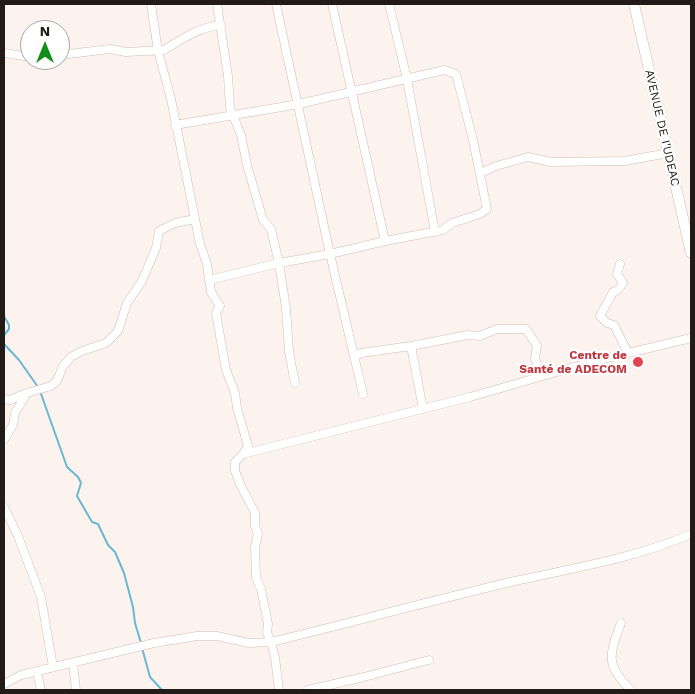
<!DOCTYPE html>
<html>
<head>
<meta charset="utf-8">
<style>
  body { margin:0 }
  #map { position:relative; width:695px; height:694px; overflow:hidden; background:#fcf3ef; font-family:"Work Sans",sans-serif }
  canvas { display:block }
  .frame { position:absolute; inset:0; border:5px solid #221b17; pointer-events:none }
  .north { position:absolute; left:20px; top:20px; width:50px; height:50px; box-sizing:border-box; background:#fff; border:1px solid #a7a4a2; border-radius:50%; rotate:0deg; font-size:14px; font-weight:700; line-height:20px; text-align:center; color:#221b17 }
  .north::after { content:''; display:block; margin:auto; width:18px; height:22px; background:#118d19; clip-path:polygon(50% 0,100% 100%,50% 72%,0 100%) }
</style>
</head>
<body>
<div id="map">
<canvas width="695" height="694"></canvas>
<div class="frame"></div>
<div class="north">N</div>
</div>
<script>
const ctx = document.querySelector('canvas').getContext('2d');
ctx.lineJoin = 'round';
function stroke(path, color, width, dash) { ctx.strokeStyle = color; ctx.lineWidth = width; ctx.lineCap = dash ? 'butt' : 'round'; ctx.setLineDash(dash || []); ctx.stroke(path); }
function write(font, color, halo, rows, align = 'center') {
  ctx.font = font + ' "Work Sans",sans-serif'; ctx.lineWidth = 4.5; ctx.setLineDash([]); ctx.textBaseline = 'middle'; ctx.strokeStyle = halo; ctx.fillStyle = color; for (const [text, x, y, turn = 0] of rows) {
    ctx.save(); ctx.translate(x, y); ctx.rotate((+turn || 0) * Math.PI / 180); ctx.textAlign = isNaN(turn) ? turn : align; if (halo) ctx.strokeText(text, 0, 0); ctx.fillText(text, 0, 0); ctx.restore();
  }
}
const stream = new Path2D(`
  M4,316L9,325V329L4,335
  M4,338V344L19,360L38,387
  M40,391L67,467L78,477L81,483L77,496L92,522L98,524L108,545L115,552L124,573L133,607L135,623L141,643
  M142,648L150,677L162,690`);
const minor = new Path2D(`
  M151,4L158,51L171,99L200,244L207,264L211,292L220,306L216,313L226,370L235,393L237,408L248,446L243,454L235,462V471L241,486L255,513V526L258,534L255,547L256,578L261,589L268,624L267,633L271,642L275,657L279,690
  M217,4L228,76L230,108L241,135L247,165L263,220L271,229L279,263L286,308L289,352L295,383
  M276,4L330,254L363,394
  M332,4L385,241
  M389,4L407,79L435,232
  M4,53L30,57
  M60,55L110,49L126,52L164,50C182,39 199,27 221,25
  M175,125L299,104L444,70L456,74L473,140L487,209L480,214L452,223L443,230L385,241L330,254L279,263L209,280
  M481,173L496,166L528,157L551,162L625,161L668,153
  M620,264L617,274L623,283L618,290L613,292L600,316L607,323L614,325L628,353
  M411,346L423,409
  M354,357L361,353L411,346L468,335L480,336L497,329H526L537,346L535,359L538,366V377
  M4,399L10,400L27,393
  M4,440L13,425L15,413L27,393L51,386L57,381L63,366L71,357L82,351L106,343L118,331L127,303L142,281L156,248L159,231L175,223L195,219
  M243,454L470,397L595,361L691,338
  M4,507L18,536L41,597L53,667
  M621,623C609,655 605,665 631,690
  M73,663L76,690
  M37,672L41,690
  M4,684L21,675L154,643L197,636H217L249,643L271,642C353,622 434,600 515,581C574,568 636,558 691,534
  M308,690L364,677L429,660`);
const major = new Path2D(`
  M634,4L691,253`);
const markers = [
  [638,362,6,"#e0444e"]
];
const streetNames = [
  ["AVENUE DE I'UDEAC",662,128,77]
];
const healthNames = [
  ["Centre de",627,355],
  ["Santé de ADECOM",627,369]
];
stroke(stream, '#6ab7d2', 2);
stroke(minor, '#d1bcb3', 9);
stroke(major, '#d1bcb3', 11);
stroke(minor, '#fff', 8);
stroke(major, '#fff', 10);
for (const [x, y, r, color] of markers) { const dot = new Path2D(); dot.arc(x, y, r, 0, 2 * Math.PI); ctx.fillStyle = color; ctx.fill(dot); stroke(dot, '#fff', 2); }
write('12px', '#221b17', '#fff', streetNames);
write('bold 12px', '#be3a42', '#fff', healthNames, 'right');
</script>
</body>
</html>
